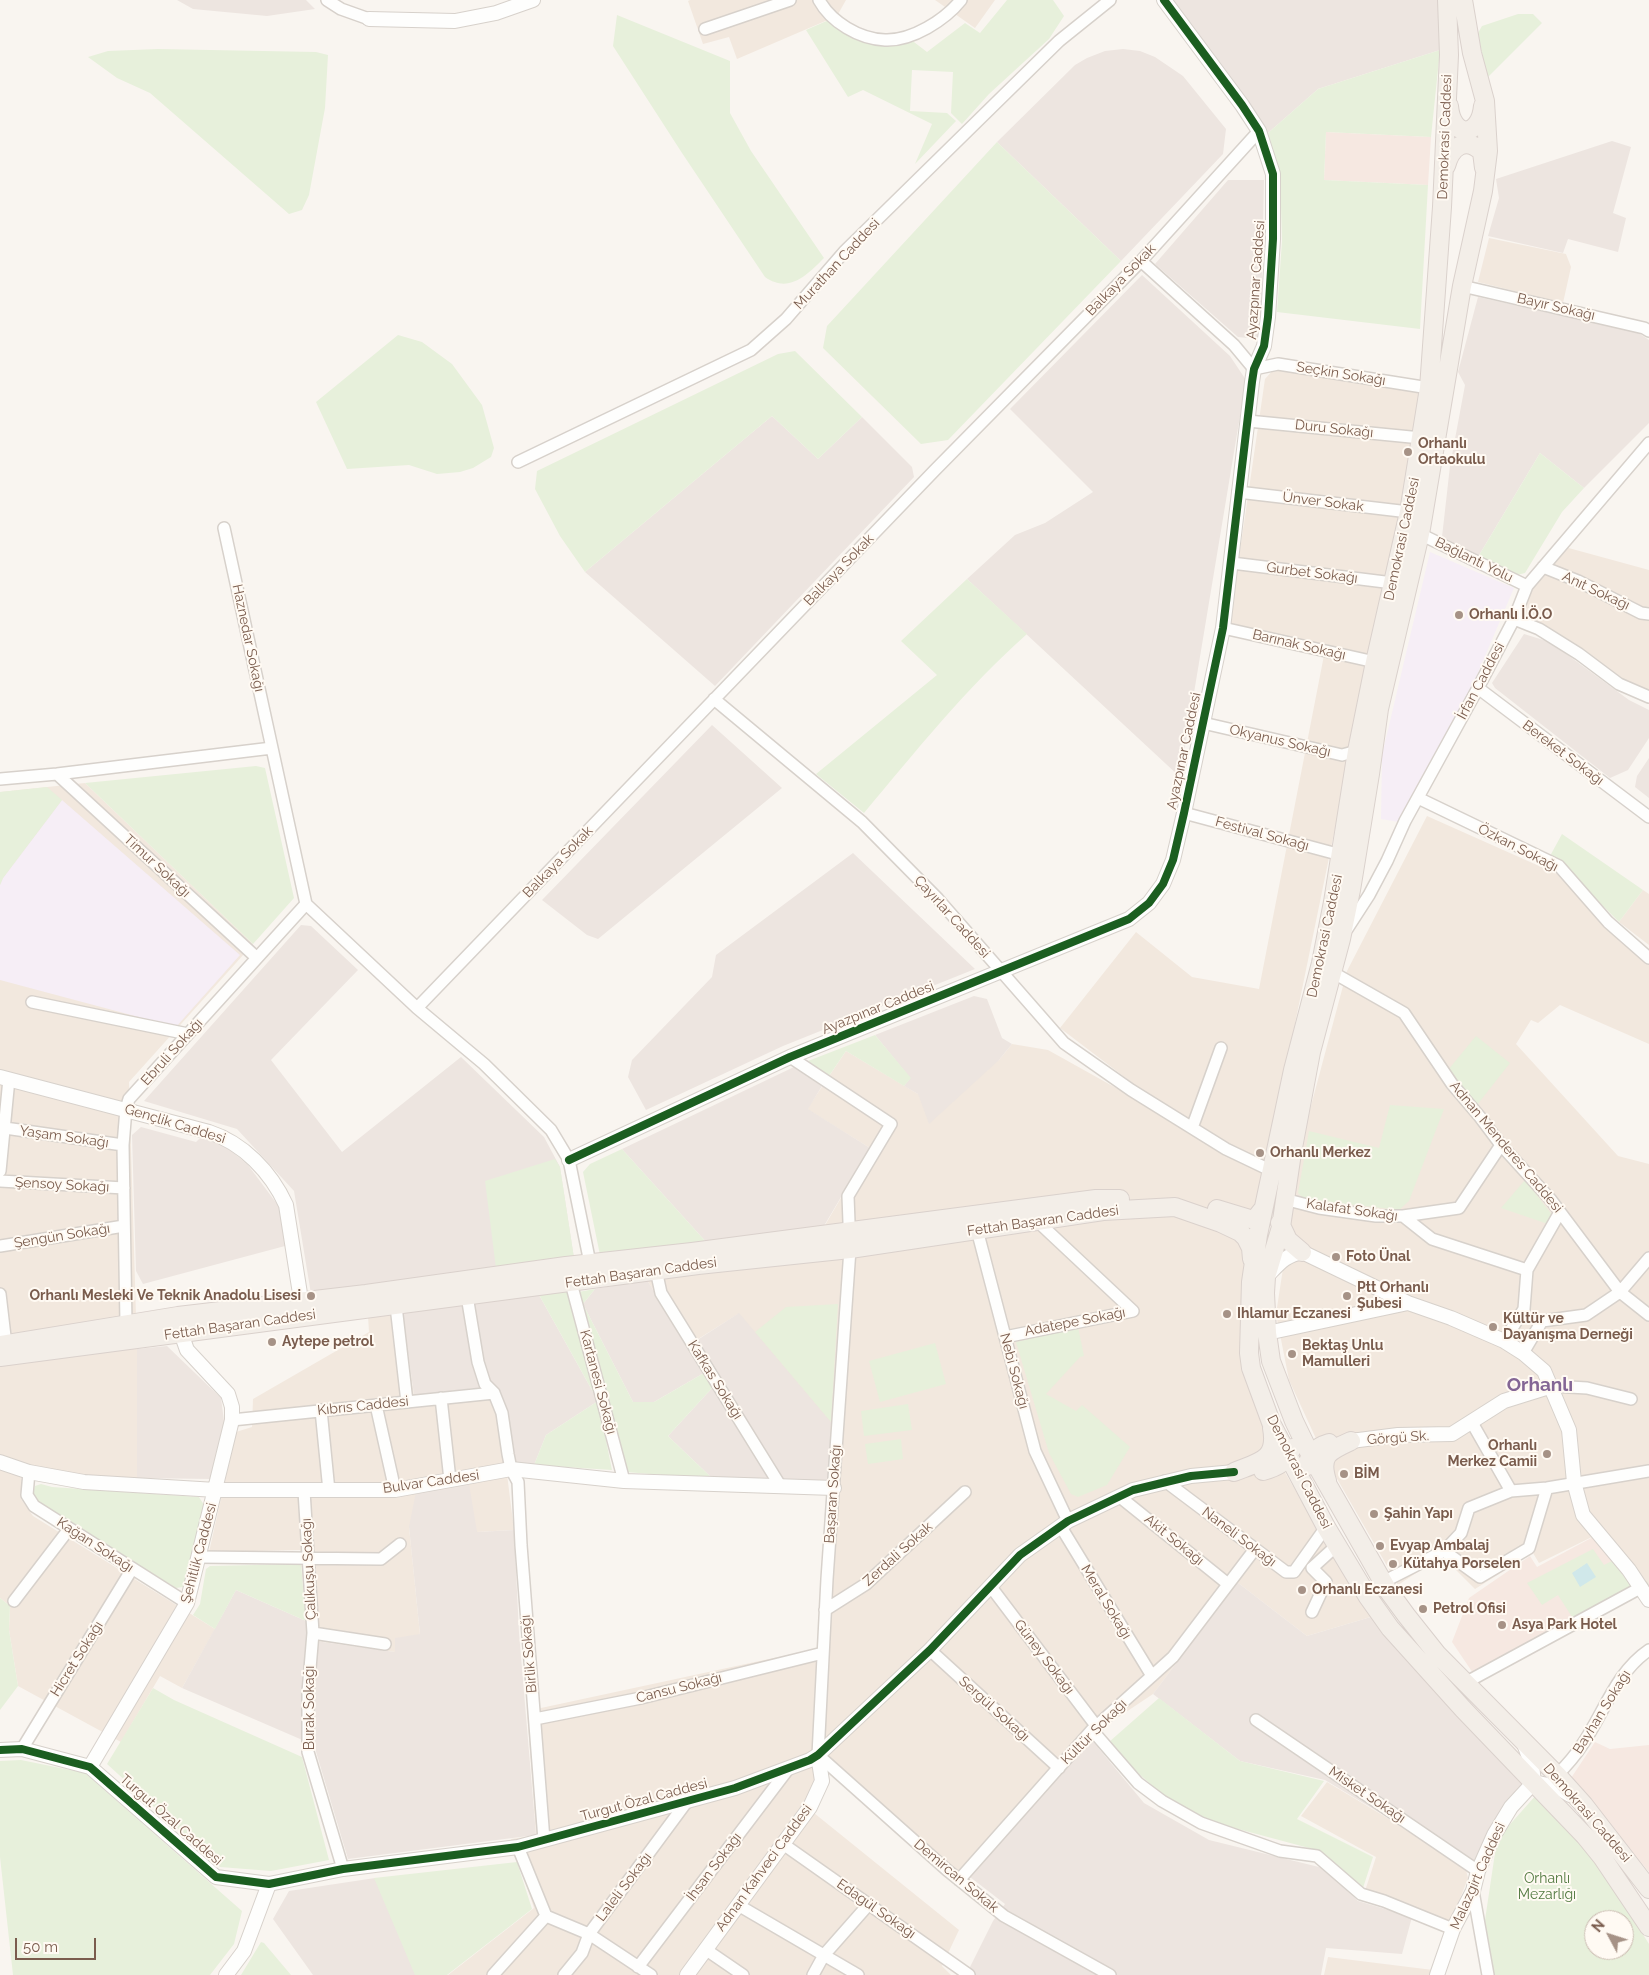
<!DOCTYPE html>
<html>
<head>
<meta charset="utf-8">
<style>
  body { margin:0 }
  #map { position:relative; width:1649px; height:1975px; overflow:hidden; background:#f9f5f0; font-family:Raleway,sans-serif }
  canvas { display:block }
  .north { position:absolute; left:1584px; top:1910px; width:50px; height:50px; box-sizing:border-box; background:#fffaf3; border:1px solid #cabbb1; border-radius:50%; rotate:310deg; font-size:14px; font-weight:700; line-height:20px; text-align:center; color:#7a5c4d }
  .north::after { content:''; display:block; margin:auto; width:18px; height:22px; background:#a69286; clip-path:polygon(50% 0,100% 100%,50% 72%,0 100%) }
  .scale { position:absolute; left:15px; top:1938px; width:81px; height:22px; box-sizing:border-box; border:2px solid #7a5c4d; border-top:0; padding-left:6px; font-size:15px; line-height:18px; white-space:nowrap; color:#7a5c4d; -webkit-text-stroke:4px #fffaf3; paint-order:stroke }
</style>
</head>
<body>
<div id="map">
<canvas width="1649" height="1975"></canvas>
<div class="north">N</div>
<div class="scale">50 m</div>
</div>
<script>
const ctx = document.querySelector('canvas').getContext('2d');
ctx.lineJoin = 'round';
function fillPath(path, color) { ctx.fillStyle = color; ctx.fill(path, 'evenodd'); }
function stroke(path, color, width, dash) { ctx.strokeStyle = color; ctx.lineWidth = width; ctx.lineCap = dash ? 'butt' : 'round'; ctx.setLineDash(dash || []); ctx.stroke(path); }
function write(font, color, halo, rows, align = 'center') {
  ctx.font = font + ' Raleway,sans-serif'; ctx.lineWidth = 4; ctx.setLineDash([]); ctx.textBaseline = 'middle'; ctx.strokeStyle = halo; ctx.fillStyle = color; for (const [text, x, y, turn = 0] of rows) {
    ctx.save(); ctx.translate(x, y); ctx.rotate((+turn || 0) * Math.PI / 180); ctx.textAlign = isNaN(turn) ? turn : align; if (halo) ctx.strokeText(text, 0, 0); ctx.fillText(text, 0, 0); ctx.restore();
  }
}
const residential = new Path2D(`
  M690,0H846L837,16L737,59L729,37L703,44L688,1Z
  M935,0H995L975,28Z
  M1489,238L1566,254L1571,267L1563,303L1478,282Z
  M1273,370L1415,389L1421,394L1416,433L1249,1248L1251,1370L1276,1457L1329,1548L1374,1616L1307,1636L1237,1582L1153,1694L1096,1732L962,1887L829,1768L828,1783L814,1813L959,1930L942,1966L951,1975H448L534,1908L511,1839L536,1835L527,1711L820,1648L829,1482L738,1314L687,1346L647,1280L803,1263L870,1148L807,1109L846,1051L918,1094L999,1060L1012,1044L1048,1050L1152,1108L1156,1101L1060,1028L1136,932L1192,977L1259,989L1326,645L1229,626L1265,379Z
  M1565,547L1649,570V692L1621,681L1520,616L1531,590Z
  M85,783L253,944L129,1082L137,1349V1478L20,1475L22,1483L21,1499L33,1516L215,1629L182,1688L160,1676L121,1742L18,1686L9,1630L10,1606L0,1598V792Z
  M1427,816L1557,874L1604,925L1649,961V1044L1560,1005L1538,1023L1531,1020L1516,1044L1618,1156L1649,1164V1601L1598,1534L1539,1563L1533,1553L1475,1589L1442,1556L1398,1585L1324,1456L1289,1380L1276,1314L1304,1132L1347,971Z
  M1643,890L1649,894V945L1619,922Z
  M402,1311L414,1395L477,1388L492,1398L500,1418L514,1530L477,1532L409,1527L420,1634L395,1652L308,1640L300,1550L209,1552L236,1432L252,1427L253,1399L369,1332L368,1316Z
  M1327,1782L1389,1819L1466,1870L1468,1878L1450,1925L1365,1891L1376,1857L1301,1816Z
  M1328,1957L1433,1970L1431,1975H1324Z`);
const commercial = new Path2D(`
  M1326,132L1431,137L1428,185L1324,180Z
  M1593,1537L1634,1589L1477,1679L1452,1642L1469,1598L1530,1556L1537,1567Z
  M1595,1742L1610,1749L1649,1745V1872L1571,1778Z`);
const industrial = new Path2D(`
  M177,0H306L315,9L267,16L193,9Z
  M1169,0H1438L1440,50L1318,89L1268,133Z
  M1123,49L1140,51L1155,57L1183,76L1226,129L1223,154L1121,261L997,142L1075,65L1087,58L1105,51Z
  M1612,141L1631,147L1613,213L1626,218L1618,252L1568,239L1563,253L1488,236L1499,198L1496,179Z
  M1228,180H1264L1261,318L1257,339L1238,337L1155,264Z
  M1142,275L1230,356L1246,380L1180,777L967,579L1015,535L1045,523L1093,492L1010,409Z
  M1478,297L1637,332L1649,340V423L1584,488L1540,453L1478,557L1442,537L1450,466L1465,385L1458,372Z
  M772,416L818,459L862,417L912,467L914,477L715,686L585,572Z
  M1524,634L1550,642L1629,700L1649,710V738L1628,770L1610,778L1495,688L1492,683Z
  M712,725L782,788L598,939L587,935L542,900Z
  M1649,758V798L1635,787L1637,776Z
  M853,853L975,969L783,1046L646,1110L628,1077L632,1060L712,977L716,955Z
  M301,925L311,926L358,970L271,1060L342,1152L461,1057L544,1137L560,1167L574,1258L311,1294L294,1191L237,1129L144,1101Z
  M974,996L987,999L1002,1038L1012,1044L999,1060L929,1124L918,1094L904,1086L910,1078L875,1035Z
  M794,1067L822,1086L808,1109L870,1148L821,1231L707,1243L622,1149Z
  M141,1127L196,1142L201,1137L223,1144L248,1165L283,1212L285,1246L143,1284L136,1271L132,1135Z
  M647,1280L688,1346L739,1313L831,1422L829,1482L713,1479L668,1436L713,1387L704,1373L654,1402H633L583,1304L595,1289Z
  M538,1293L598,1401L546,1435L534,1465L505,1463L500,1418L492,1398L477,1388L414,1395L402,1311Z
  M167,1346L221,1398L224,1421L211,1479L137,1478V1349Z
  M469,1484L477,1532L514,1530L519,1633L536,1835L348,1859L314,1745L182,1688L236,1590L306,1621L308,1640L395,1652V1638L420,1634L409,1527L416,1492Z
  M1237,1582L1307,1636L1374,1616L1533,1791L1470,1874L1390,1819L1325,1780L1240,1761L1153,1694Z
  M1090,1738L1144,1803L1209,1840L1323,1868L1358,1901L1412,1917L1402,1954L1326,1948L1321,1975H966L993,1921L1005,1904L970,1877Z
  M375,1878L416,1975H313L273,1919L289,1891Z`);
const education = new Path2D(`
  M1430,552L1514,588L1474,682L1399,822L1381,819L1382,755Z
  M62,800L240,955L176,1027L0,980V885L3,878Z`);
const green = new Path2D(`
  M1007,0H1053L1064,16L1049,39L989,94L962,124L951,113L953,72L912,70L910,111L947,113L956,121L915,164L932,124L863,90L848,97L806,30L831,19L838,28L910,39L927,52L965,23L980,33Z
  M1518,14H1533L1542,23L1487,78L1478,33L1482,26Z
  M617,15L730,61V113L751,151L824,258C807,275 789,294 765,277L682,153L613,46Z
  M158,49L316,52L328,55L325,108L309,195L302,210L289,214L150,93L117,78L88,57L108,51Z
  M1440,50L1431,137L1326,132L1324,180L1428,185L1420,329L1277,312L1282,241L1280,173L1268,133L1318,89Z
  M997,142L1121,261L948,440L921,444L823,348L827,326Z
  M398,335L422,342L452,364L482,405L494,448L491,457L473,468L460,472L437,474L409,465L347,469L316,402Z
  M795,351L862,417L818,459L772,416L585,572L560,536L535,489L537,471L778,354Z
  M1540,453L1584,488L1562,512L1525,573L1517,575L1478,557Z
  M967,579L1027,634C966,688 916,751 864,813L816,774L937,675L901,641Z
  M256,766L265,768L294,898L253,944L85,783Z
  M47,787L62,800L3,878L0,885V792Z
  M1562,834L1643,890L1619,922L1559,862L1550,856Z
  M875,1035L911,1078L904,1086L846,1051L829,1076L808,1061Z
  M1476,1036L1510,1063L1477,1105L1448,1070Z
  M1390,1105L1444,1109L1409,1201L1399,1210L1304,1199L1298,1193L1309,1131L1379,1148Z
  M622,1149L707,1243L600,1255L583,1172L590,1164Z
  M555,1159L560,1167L574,1258L496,1269L485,1181Z
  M1525,1180L1553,1216L1548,1224L1501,1208Z
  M595,1289L583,1304L633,1402H654L704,1373L713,1387L668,1436L713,1479L626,1472L578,1292Z
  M568,1291L598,1401L612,1470L534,1465L546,1435L598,1401L538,1293Z
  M838,1304L831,1422L755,1332L786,1307Z
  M1078,1327L1084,1356L1080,1357L1046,1394L1076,1411L1082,1405L1130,1447L1107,1485L1078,1497L1071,1494L1049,1453L1016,1342Z
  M935,1343L946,1384L880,1402L869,1361Z
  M908,1404L912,1430L864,1436L861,1411Z
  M901,1439L903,1459L868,1464L865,1444Z
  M41,1484L52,1487L199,1497L204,1505L183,1587L176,1588L39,1503L33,1496L35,1486Z
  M1593,1549L1604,1565L1612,1561L1634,1589L1574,1620L1558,1595L1542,1605L1527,1583Z
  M301,1564L306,1621L236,1590L215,1629L193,1615L200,1604L206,1569L210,1566Z
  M0,1598L10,1606L9,1630L18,1686L0,1710Z
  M153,1688L174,1700L302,1757L329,1860L271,1871L220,1867L107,1764Z
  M1159,1698L1240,1761L1324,1781L1297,1819L1373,1857L1363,1888L1320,1851L1212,1822L1165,1797L1138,1773L1109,1742Z
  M21,1760L85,1773L242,1911L234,1944L210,1975H13L0,1857V1761Z
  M1537,1794L1589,1849L1649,1944V1975H1493L1485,1920L1495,1853L1505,1830ZM1594,1920H1624V1950H1594Z
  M517,1862L532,1909L447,1975H415L374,1878Z
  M261,1942L264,1943L291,1975H241Z`);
const water = new Path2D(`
  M1587,1563L1596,1577L1580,1587L1572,1573Z`);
const minor = new Path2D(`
  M327,0L341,9L369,19
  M819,0C831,22 859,39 885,40C912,41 945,20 961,0
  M705,29L790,0
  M1141,261L1234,345L1254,369L1278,364L1429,388
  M1462,286L1644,328L1649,331
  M1248,421L1421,438
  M518,462L751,350L786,319L844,252L1059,41L1110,0
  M1238,492L1409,512
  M224,528L272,748
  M1420,534L1527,586
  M1232,563L1393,583
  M1543,567L1578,581L1641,613L1649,614
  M1514,619L1539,629L1579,654L1619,684L1649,697
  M1223,628L1375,662
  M1478,688L1649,817
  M714,699L862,822L938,899L1064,1043L1131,1090L1226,1149L1272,1171
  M1203,723L1342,755L1357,751
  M57,774L257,958
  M0,779L57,774L272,748L306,904L417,1008L484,1064L551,1130L569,1160L590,1263
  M1418,798L1559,866L1608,922L1649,958
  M1184,813L1341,855
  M1347,929L1369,895L1387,861L1405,821L1478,688L1514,619L1527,586L1649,443
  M1332,972L1404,1013L1452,1084L1480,1117L1501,1145L1551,1200L1620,1292L1649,1315
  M32,1002L188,1034
  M417,1008L935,470L1141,261L1259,131
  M790,1057L891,1124L848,1196L850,1249L827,1579L818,1755L947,1870L1004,1916L1110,1975
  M5,1128L123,1145
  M1192,1128L1221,1048
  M0,1171L9,1079
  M0,1181L124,1188
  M1284,1199L1319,1208L1376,1216H1403L1432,1239L1527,1270
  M1403,1216L1459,1208L1501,1145
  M1036,1220L1133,1311
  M976,1226L1035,1451L1068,1521
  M0,1246L124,1226
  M656,1270L661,1293L781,1487
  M571,1283L624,1481
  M466,1290L478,1362L485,1384L494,1393L502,1413L508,1454L511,1469L518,1482L521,1545L544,1840
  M0,1294L6,1345
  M396,1306L407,1402
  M1542,1321L1586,1315L1620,1292L1649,1258
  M126,1324L123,1145L126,1109L129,1099L306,904
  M1005,1337L1133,1311
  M1504,1341L1524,1309L1527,1270L1560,1212
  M1523,1353L1542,1321
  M1552,1386L1587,1388L1631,1399
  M441,1398L450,1480
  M376,1405L395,1490
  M321,1410L329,1491
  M232,1420L494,1393
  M1471,1421L1511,1491
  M29,1472L27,1495L34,1506L187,1603
  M1165,1481L1286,1572H1294L1326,1527
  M304,1491L313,1633L385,1644
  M1120,1497L1228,1584
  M1061,1527L1152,1676
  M1444,1551L1480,1577L1529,1548L1547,1488
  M199,1557L381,1559L400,1544
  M1383,1582L1444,1551L1461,1533L1469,1508L1511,1491L1547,1488L1649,1471
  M991,1587L1097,1727
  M14,1601L69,1529
  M825,1610L866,1584L965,1492
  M1312,1612L1326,1582L1312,1568L1335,1547L1342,1552
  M313,1633L308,1692V1752L343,1869
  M930,1650L1059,1768
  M1465,1683L1642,1587
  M535,1719L641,1698L823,1653
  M1256,1720L1478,1871
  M1092,1730L1138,1783L1162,1801L1201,1823L1280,1851L1317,1856L1361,1894L1384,1901L1453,1929
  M22,1749L132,1569
  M1557,1775C1566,1766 1575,1756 1582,1745C1604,1713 1616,1672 1649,1650
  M783,1844L969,1975
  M518,1847L546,1916L589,1934L651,1975
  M959,1880L1092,1730L1173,1657L1255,1549
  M1473,1891L1488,1975
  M738,1905L858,1975
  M705,1949L743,1975
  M638,1967L789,1768
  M493,1975L546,1916
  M564,1975L582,1953L589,1934L688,1800
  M813,1975L824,1955L869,1904`);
const tertiary = new Path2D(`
  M369,19L455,21L496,13L533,0
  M0,1077L209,1132C243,1143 271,1172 286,1205L301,1300
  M569,1160L790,1057L1129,919L1149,903L1163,884L1173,860L1184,813L1223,628L1252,382L1254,369L1264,346L1268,317L1273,239V174L1259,131L1242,105L1164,0
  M1266,1277C1278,1265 1285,1255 1302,1252L1408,1303L1451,1318L1504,1341L1523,1353L1544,1371L1569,1430L1574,1482L1583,1515L1629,1570L1649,1600
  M1267,1333L1408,1303
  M1351,1441L1398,1435L1452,1434L1504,1401L1552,1386
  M0,1462L29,1472L84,1482L216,1490H395L511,1469L624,1481L834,1488
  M1524,1744L1532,1765L1534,1782
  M0,1750L22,1749L90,1767L216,1877L269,1884L343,1869L518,1847L735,1788L810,1760L818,1755L930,1650L1020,1555L1068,1521L1133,1490L1191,1476L1234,1472
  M90,1767L187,1603L232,1420V1407L228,1394L187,1350L181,1333
  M1534,1782L1557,1787L1570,1795
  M226,1975L244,1951L269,1884
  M687,1975L810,1807L822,1781L818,1755
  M1437,1975L1453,1929L1473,1891L1478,1871L1494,1835L1511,1807L1534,1782`);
const primary = new Path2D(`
  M1447,0L1449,55L1442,207L1429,388L1409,512L1375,662L1357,751L1333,902L1321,963L1293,1070L1258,1235L1251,1282L1249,1353L1251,1368L1272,1425L1326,1527L1368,1597L1390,1628L1463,1709L1585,1836L1602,1857L1649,1927
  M1463,0L1472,53L1485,101L1488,151L1483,191L1462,286L1420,534L1379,709L1370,774L1351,890L1341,939L1311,1052L1292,1153L1281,1227L1266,1277L1265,1293L1267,1333L1271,1361L1294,1421L1309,1452L1387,1589L1406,1615L1437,1654L1557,1775L1584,1805L1649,1889
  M1449,106C1452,139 1480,138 1483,106
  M1446,166C1451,147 1465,136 1482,152L1484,168
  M1217,1209L1250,1219H1255L1263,1209
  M1280,1223L1288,1240L1302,1252
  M1,1345L178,1316L366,1294L566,1266L692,1252L1096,1199H1120
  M0,1357L698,1265L850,1249L1103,1211L1175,1207L1221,1223L1240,1232L1246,1238L1251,1248L1252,1259
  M1307,1466C1310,1453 1316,1447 1329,1443
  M1263,1471C1277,1467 1286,1463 1292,1448
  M1234,1472C1259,1462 1278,1460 1272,1428
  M1327,1481C1319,1455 1329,1451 1351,1441`);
const cycleway = new Path2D(`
  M569,1160L790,1057L1129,919L1149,903L1163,884L1173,860L1184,813L1223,628L1252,382L1254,369L1264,346L1268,317L1273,239V174L1259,131L1242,105L1164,0
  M0,1750L22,1749L90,1767L216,1877L269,1884L343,1869L518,1847L735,1788L810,1760L818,1755L930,1650L1020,1555L1068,1521L1133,1490L1191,1476L1234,1472`);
const markers = [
  [1408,452,5,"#a69286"],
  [1459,615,5,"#a69286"],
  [1260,1153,5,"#a69286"],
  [1336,1257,5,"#a69286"],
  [311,1296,5,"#a69286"],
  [1347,1296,5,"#a69286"],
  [1227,1314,5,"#a69286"],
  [1493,1327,5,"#a69286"],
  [272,1342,5,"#a69286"],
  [1292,1354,5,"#a69286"],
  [1547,1454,5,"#a69286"],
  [1344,1474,5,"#a69286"],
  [1374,1514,5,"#a69286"],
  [1380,1546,5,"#a69286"],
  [1393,1564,5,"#a69286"],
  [1302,1590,5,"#a69286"],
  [1423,1609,5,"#a69286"],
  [1502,1625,5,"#a69286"]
];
const streetNames = [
  ["Demokrasi Caddesi",1445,137,-88],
  ["Murathan Caddesi",837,264,-47],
  ["Balkaya Sokak",1121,280,-46],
  ["Ayazpınar Caddesi",1256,280,-86],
  ["Bayır Sokağı",1556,307,13],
  ["Seçkin Sokağı",1341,374,9],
  ["Duru Sokağı",1334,429,6],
  ["Ünver Sokak",1323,502,7],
  ["Demokrasi Caddesi",1402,539,-78],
  ["Bağlantı Yolu",1474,560,26],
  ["Balkaya Sokak",839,570,-46],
  ["Gurbet Sokağı",1312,573,7],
  ["Anıt Sokağı",1596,591,25],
  ["Haznedar Sokağı",248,638,78],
  ["Barınak Sokağı",1299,645,13],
  ["İrfan Caddesi",1481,681,-62],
  ["Okyanus Sokağı",1280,741,13],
  ["Ayazpınar Caddesi",1184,751,-78],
  ["Bereket Sokağı",1563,753,37],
  ["Festival Sokağı",1262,834,15],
  ["Özkan Sokağı",1518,848,27],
  ["Balkaya Sokak",558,862,-46],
  ["Timur Sokağı",157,866,43],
  ["Çayırlar Caddesi",952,917,48],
  ["Demokrasi Caddesi",1325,936,-78],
  ["Ayazpınar Caddesi",878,1008,-22],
  ["Ebruli Sokağı",172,1052,-48],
  ["Gençlik Caddesi",175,1124,17],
  ["Yaşam Sokağı",64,1137,8],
  ["Adnan Menderes Caddesi",1506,1147,50],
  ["Şensoy Sokağı",62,1185,3],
  ["Kalafat Sokağı",1352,1210,8],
  ["Fettah Başaran Caddesi",1043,1221,-8],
  ["Şengün Sokağı",62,1236,-9],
  ["Fettah Başaran Caddesi",641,1273,-8],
  ["Adatepe Sokağı",1075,1322,-11],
  ["Fettah Başaran Caddesi",240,1325,-8],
  ["Nebi Sokağı",1014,1371,75],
  ["Kafkas Sokağı",715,1380,58],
  ["Kartanesi Sokağı",598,1382,75],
  ["Kıbrıs Caddesi",363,1406,-6],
  ["Görgü Sk.",1398,1438,-4],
  ["Demokrasi Caddesi",1299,1472,63],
  ["Bulvar Caddesi",431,1482,-8],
  ["Başaran Sokağı",833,1494,-86],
  ["Naneli Sokağı",1239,1537,37],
  ["Akit Sokağı",1174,1540,39],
  ["Kağan Sokağı",95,1545,33],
  ["Şehitlik Caddesi",199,1553,-75],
  ["Zerdali Sokak",898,1554,-42],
  ["Çalıkuşu Sokağı",309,1569,-93],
  ["Meral Sokağı",1106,1602,59],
  ["Birlik Sokağı",529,1654,-95],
  ["Güney Sokağı",1044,1657,53],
  ["Hicret Sokağı",77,1659,-58],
  ["Cansu Sokağı",679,1688,-14],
  ["Burak Sokağı",310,1708,-90],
  ["Sergül Sokağı",994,1709,42],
  ["Bayhan Sokağı",1602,1712,-58],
  ["Kültür Sokağı",1094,1732,-45],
  ["Misket Sokağı",1367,1795,34],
  ["Turgut Özal Caddesi",644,1800,-15],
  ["Demokrasi Caddesi",1587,1813,49],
  ["Turgut Özal Caddesi",171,1820,41],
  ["İhsan Sokağı",714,1867,-53],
  ["Adnan Kahveci Caddesi",764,1868,-54],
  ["Demircan Sokak",956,1876,40],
  ["Malazgirt Caddesi",1478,1876,-66],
  ["Laleli Sokağı",624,1887,-53],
  ["Edagül Sokağı",876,1909,35]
];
const poiNames = [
  ["Orhanlı",1418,444],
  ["Ortaokulu",1418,460],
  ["Orhanlı İ.Ö.O",1469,615],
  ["Orhanlı Merkez",1270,1153],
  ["Foto Ünal",1346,1257],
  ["Ptt Orhanlı",1357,1288],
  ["Şubesi",1357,1304],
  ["Orhanlı Mesleki Ve Teknik Anadolu Lisesi",301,1296,"right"],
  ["Ihlamur Eczanesi",1237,1314],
  ["Kültür ve",1503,1319],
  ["Dayanışma Derneği",1503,1335],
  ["Aytepe petrol",282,1342],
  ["Bektaş Unlu",1302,1346],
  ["Mamulleri",1302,1362],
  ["Orhanlı",1537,1446,"right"],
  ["Merkez Camii",1537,1462,"right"],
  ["BİM",1354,1474],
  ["Şahin Yapı",1384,1514],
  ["Evyap Ambalaj",1390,1546],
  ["Kütahya Porselen",1403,1564],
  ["Orhanlı Eczanesi",1312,1590],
  ["Petrol Ofisi",1433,1609],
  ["Asya Park Hotel",1512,1625]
];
const parkNames = [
  ["Orhanlı",1547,1879],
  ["Mezarlığı",1547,1895]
];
const districtNames = [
  ["Orhanlı",1540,1385]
];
fillPath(residential, '#f2e8de');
fillPath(commercial, '#f6e8e1');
fillPath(industrial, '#ede5e0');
fillPath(education, '#f6eef6');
fillPath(green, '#e7f0db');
fillPath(water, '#d0e8ea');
stroke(minor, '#d7d1cb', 14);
stroke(tertiary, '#d7d1cb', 16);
stroke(primary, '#dad1cc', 20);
stroke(minor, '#fefefd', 11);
stroke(tertiary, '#fefefd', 14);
stroke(primary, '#f3eee8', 18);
stroke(cycleway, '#1b5e20', 8);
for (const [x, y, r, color] of markers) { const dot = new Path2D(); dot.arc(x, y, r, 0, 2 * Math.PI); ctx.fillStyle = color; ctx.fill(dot); stroke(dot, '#fffaf3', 2); }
write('14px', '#7a5c4d', '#fffaf3', streetNames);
write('bold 14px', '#7a5c4d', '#fffaf3', poiNames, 'left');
write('14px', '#537a41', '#fffaf3', parkNames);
write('bold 19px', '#846695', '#fffaf3', districtNames);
</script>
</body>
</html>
